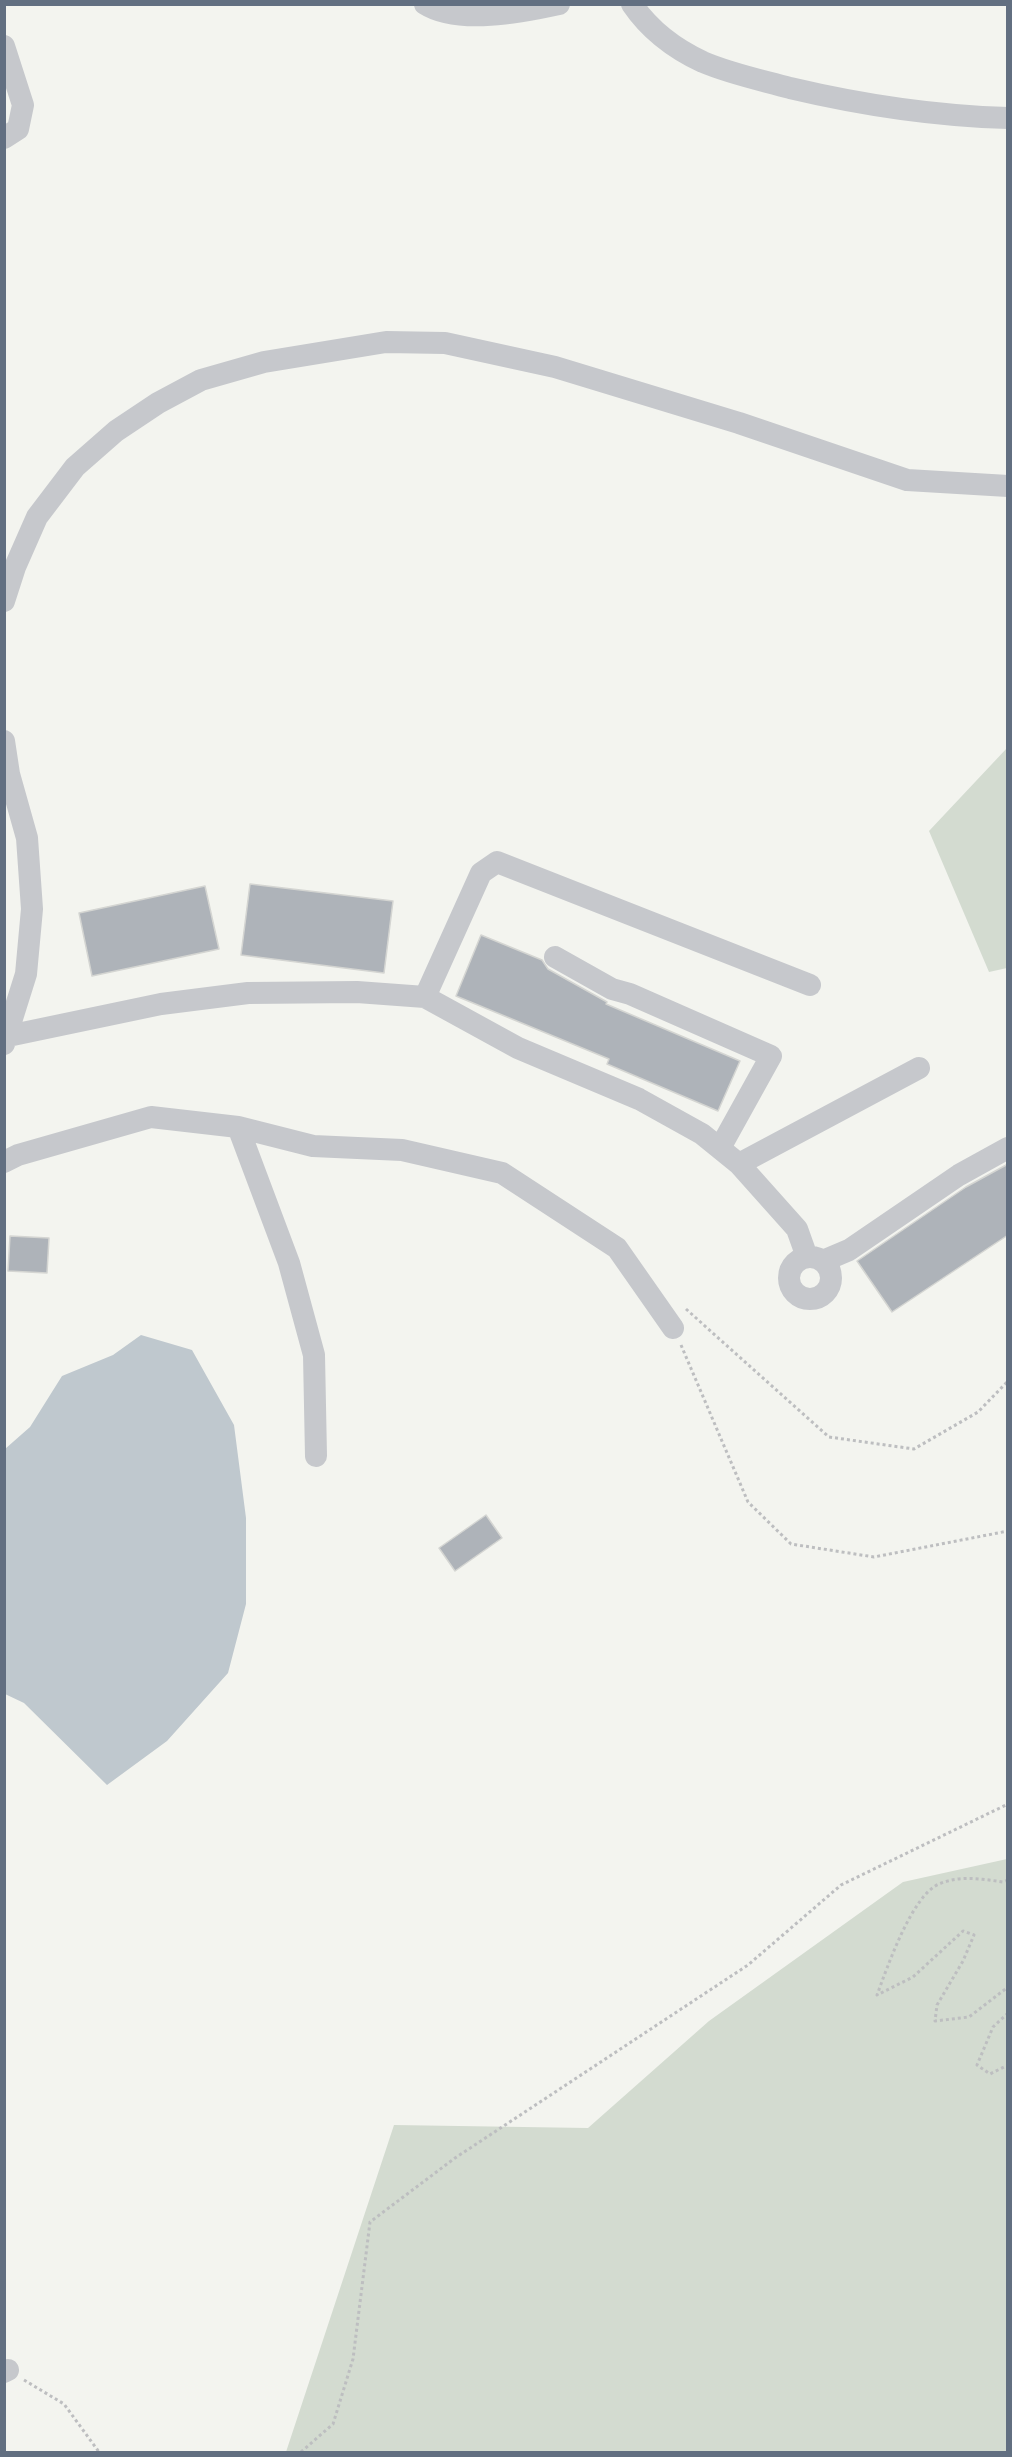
<!DOCTYPE html>
<html>
<head>
<meta charset="utf-8">
<style>
  body { margin:0 }
  #map { position:relative; width:1012px; height:2457px; overflow:hidden; background:#f3f4ef; font-family:"DejaVu Sans",sans-serif }
  canvas { display:block }
  .frame { position:absolute; inset:0; border:6px solid #626f81; pointer-events:none }
</style>
</head>
<body>
<div id="map">
<canvas width="1012" height="2457"></canvas>
<div class="frame"></div>
</div>
<script>
const ctx = document.querySelector('canvas').getContext('2d');
ctx.lineJoin = 'round';
function fillPath(path, color) { ctx.fillStyle = color; ctx.fill(path, 'evenodd'); }
function stroke(path, color, width, dash) { ctx.strokeStyle = color; ctx.lineWidth = width; ctx.lineCap = dash ? 'butt' : 'round'; ctx.setLineDash(dash || []); ctx.stroke(path); }
const green = new Path2D(`
  M1007,748V968L989,972L929,831Z
  M1007,1859V2452H286L394,2125L588,2128L709,2021L903,1882Z`);
const water = new Path2D(`
  M141,1335L192,1350L234,1425L246,1518V1604L228,1673L167,1741L107,1785L24,1703L5,1694V1449L30,1427L62,1376L113,1355Z`);
const building = new Path2D(`
  M250,884L393,901L384,973L241,955Z
  M205,886L219,949L92,976L79,913Z
  M481,935L542,960L548,969L607,1002L606,1004L740,1061L718,1111L607,1064L609,1059L456,996Z
  M1008,1164V1235L892,1312L857,1261L966,1187Z
  M10,1236L49,1238L47,1273L8,1271Z
  M486,1515L502,1538L455,1571L439,1548Z`);
const path = new Path2D(`
  M686,1309L829,1437L914,1449L978,1412L1008,1381
  M681,1345L748,1502L791,1544L874,1557L1008,1531
  M1008,1880L1003,1882C982,1879 960,1875 939,1884C912,1895 887,1968 877,1995L913,1977L963,1931L974,1935L963,1961L937,2005L935,2021L969,2017L1008,1987
  M1008,2013L993,2027L977,2065L990,2074L1008,2065
  M24,2380L64,2404L99,2452
  M301,2452L333,2424L353,2359L370,2222L455,2158L748,1965L841,1885L1008,1804`);
const minor = new Path2D(`
  M425,4C458,25 522,12 559,4
  M632,4C649,29 675,49 703,62C731,74 761,80 790,88C862,105 934,116 1008,118
  M4,46L23,105L18,129L4,138
  M4,601L15,567L37,517L75,467L116,431L158,403L201,380L264,362L386,342L445,343L555,367L739,423L907,480L1008,486
  M4,741L9,774L27,838L32,909L26,974L4,1044
  M555,957L612,989L630,994L771,1056L720,1148
  M425,997L481,873L497,862L810,985
  M8,1036L161,1004L248,993L357,992L425,997L518,1048L639,1099L702,1134L739,1164L797,1229L807,1257
  M238,1127L289,1263L314,1355L316,1456
  M4,1162L18,1155L151,1117L238,1127L313,1146L402,1150L502,1173L617,1248L673,1328
  M739,1164L919,1068
  M789 1278a21 21 0 1 1 42 0a21 21 0 1 1-42 0Z
  M823,1261L849,1250L959,1175L1008,1148
  M4,2372L8,2370`);
fillPath(green, '#d3dbd0');
fillPath(water, '#bfc8ce');
fillPath(building, '#aeb3b9');
stroke(building, '#d4d5d2', 1.5);
stroke(path, '#bdbec0', 3, [3, 3]);
stroke(minor, '#c6c8cc', 22);
</script>
</body>
</html>
